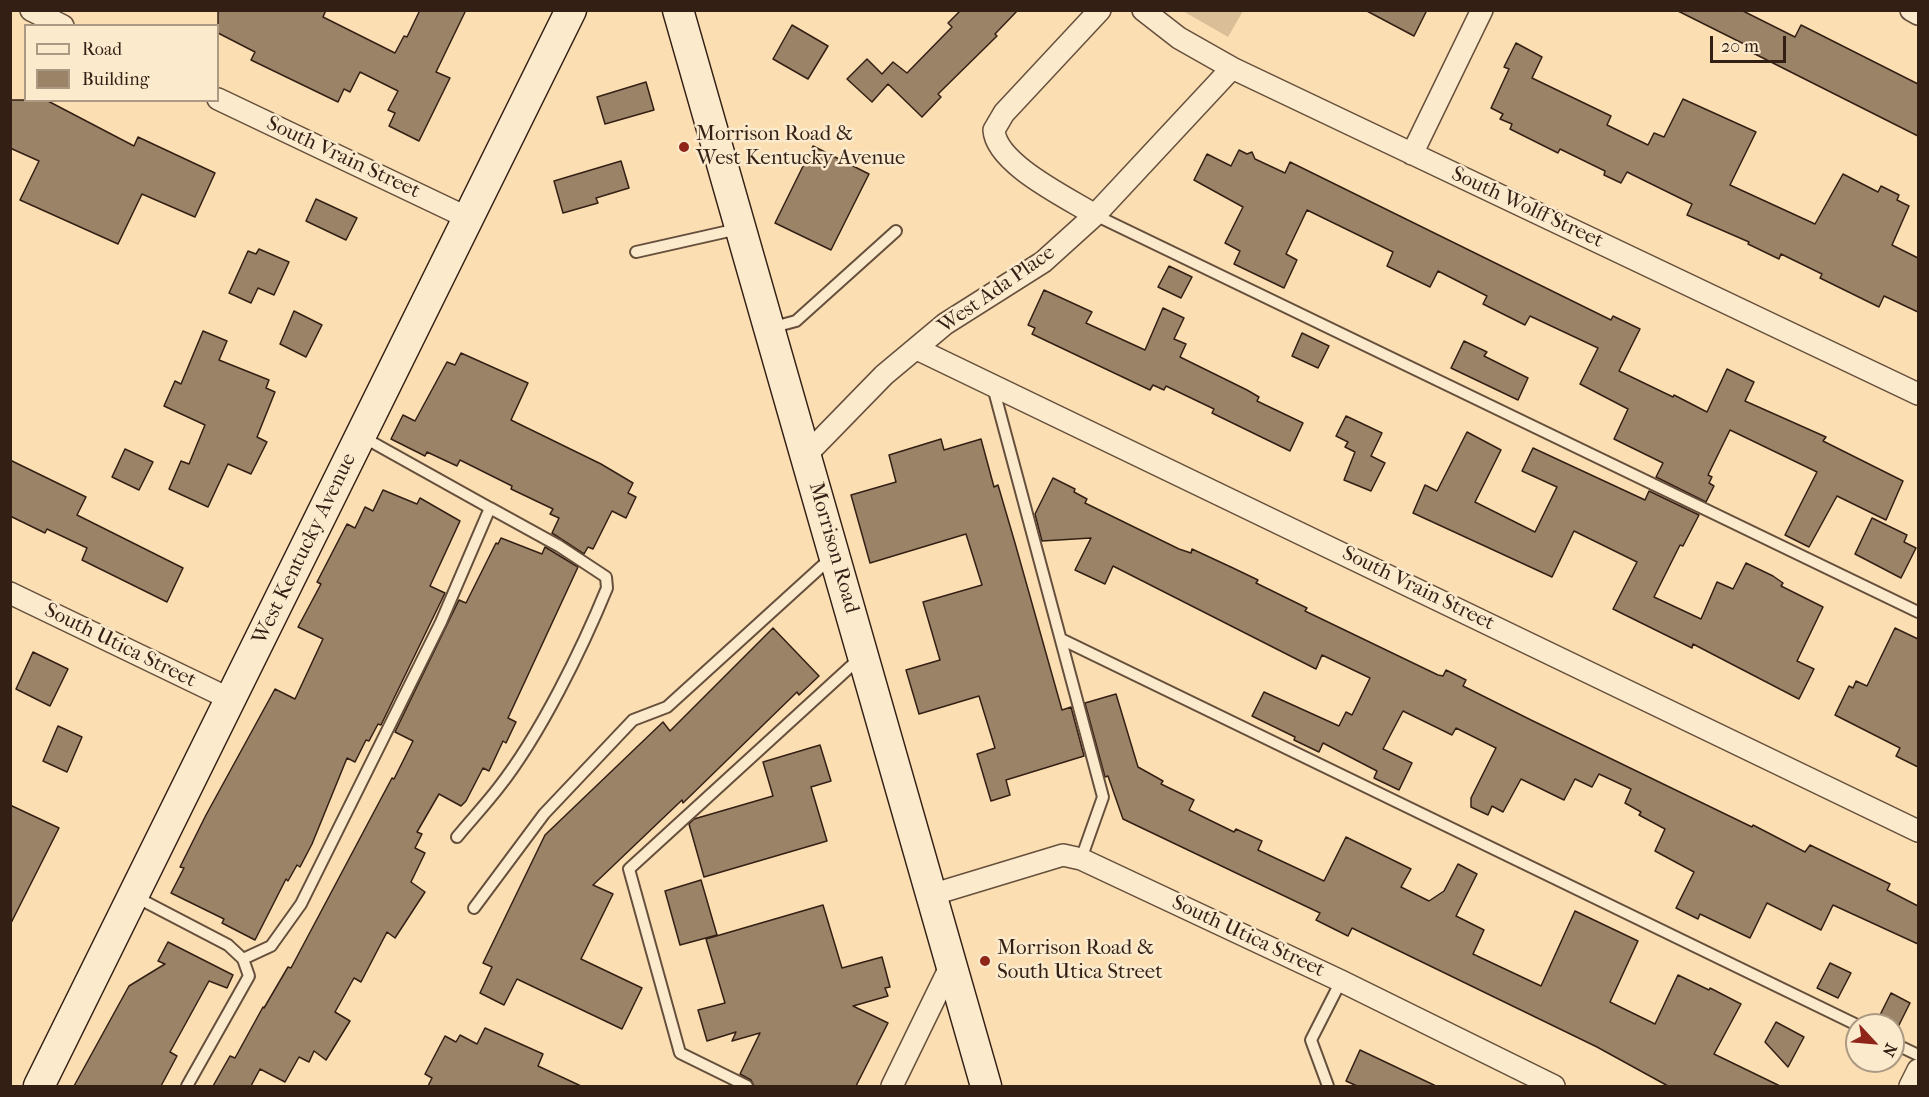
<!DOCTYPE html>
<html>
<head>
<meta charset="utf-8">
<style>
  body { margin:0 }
  #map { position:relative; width:1929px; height:1097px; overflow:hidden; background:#fbdfb2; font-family:"IM FELL French Canon",serif }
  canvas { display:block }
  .frame { position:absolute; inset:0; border:12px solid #341f15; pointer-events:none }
  .legend { position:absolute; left:24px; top:24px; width:195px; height:78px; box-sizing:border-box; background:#fceacd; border:2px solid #ac9983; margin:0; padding:8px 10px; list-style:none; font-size:18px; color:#341f15 }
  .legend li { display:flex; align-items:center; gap:12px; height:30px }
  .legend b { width:30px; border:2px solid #ac9983 }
  .north { position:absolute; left:1845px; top:1013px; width:60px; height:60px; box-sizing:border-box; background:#fceacd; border:2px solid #ac9983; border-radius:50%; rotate:116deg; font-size:16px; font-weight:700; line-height:24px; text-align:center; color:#341f15 }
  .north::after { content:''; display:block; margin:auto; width:21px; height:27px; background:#8f2418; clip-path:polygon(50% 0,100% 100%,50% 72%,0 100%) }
  .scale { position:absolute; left:1710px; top:36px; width:76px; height:27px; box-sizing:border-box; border:3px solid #341f15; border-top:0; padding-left:8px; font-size:18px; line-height:21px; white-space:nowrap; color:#341f15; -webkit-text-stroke:4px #fceacd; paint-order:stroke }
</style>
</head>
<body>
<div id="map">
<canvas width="1929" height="1097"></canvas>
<div class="frame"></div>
<ul class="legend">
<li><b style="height:8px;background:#fceacd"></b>Road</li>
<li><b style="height:16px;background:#9b8367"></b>Building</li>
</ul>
<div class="north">N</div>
<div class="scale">20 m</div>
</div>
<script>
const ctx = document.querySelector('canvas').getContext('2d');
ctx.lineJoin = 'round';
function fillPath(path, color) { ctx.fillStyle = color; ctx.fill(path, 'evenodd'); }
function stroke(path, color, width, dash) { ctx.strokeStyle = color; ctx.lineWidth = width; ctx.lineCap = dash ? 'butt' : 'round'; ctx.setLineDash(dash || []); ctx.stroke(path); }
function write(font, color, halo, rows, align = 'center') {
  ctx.font = font + ' "IM FELL French Canon",serif'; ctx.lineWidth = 5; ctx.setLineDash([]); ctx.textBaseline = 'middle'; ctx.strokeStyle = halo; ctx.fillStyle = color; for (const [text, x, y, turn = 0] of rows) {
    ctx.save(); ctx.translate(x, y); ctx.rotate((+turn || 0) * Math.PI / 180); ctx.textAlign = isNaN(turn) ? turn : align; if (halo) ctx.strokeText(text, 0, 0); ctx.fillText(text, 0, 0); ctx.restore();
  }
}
const green = new Path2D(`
  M1183,11L1243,10V11L1228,37Z`);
const building = new Path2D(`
  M218,10H326L323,17L395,53L404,36L407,37L420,10H466L436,72L450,78L419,141L389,126L395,113L388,110L398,91L360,72L350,92L344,89L338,102L251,60L255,52L218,33Z
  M961,10H1018L995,34L997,36L938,94L941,97L922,117L888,84L872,102L847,79L867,59L882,74L893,62L907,73L952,27L948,23Z
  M1365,10H1427L1414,36Z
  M1676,10H1741L1795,37L1801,25L1918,84V136L1751,52L1752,48Z
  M792,25L828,46L808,79L773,59Z
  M1516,43L1542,57L1532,78L1611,116L1607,125L1648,145L1654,133L1664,137L1683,99L1756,132L1730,185L1815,224L1843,174L1878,192L1881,186L1899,195L1897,200L1909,206L1892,245L1918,258V312L1884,296L1879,307L1820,278L1822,274L1781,254L1779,259L1748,244L1749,242L1687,215L1692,204L1627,172L1621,183L1604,175L1605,171L1560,149L1558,153L1510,129L1512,124L1500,119L1503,114L1491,108L1509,69L1504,67Z
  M646,82L654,110L605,124L597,97Z
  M10,100H46L134,146L138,137L215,173L195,217L142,194L118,244L20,200L39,161L10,148Z
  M813,146L869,174L831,250L775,223Z
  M1239,150L1247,154L1252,152L1255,159L1285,173L1290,162L1611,320L1613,316L1640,329L1619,371L1673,397L1674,395L1707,412L1727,369L1754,382L1745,401L1826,437L1823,441L1903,481L1886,520L1837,496L1809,547L1785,535L1817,472L1730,430L1708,475L1712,477L1709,483L1714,486L1706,502L1656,477L1663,463L1614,439L1628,409L1580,384L1598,348L1530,316L1525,325L1483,304L1487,296L1438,271L1430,287L1387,266L1393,252L1307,210L1286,254L1297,260L1284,288L1234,264L1240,251L1225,243L1243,207L1194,180L1207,154L1231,166Z
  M621,161L629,188L596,198L598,203L563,213L554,181Z
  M316,199L357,218L346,240L306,221Z
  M259,249L289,262L274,295L258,288L251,303L229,293L248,251L256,254Z
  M1169,266L1192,277L1181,298L1158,287Z
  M1044,290L1092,312L1086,323L1145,350L1163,308L1184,318L1174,339L1186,344L1180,357L1247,390L1259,397L1257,401L1303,423L1290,451L1212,413L1214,409L1166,386L1164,390L1153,385L1150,390L1032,334L1035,328L1028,325Z
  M294,311L322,325L306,357L280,344Z
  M203,331L227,341L219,360L269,380L266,388L275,392L257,437L267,442L251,474L228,464L208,507L169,489L181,461L189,464L205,425L164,406L175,381L181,384Z
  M1302,333L1329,346L1318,368L1292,356Z
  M1464,341L1487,352L1484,356L1528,378L1518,400L1451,368Z
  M461,353L528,383L511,420L601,464L633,483L628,493L636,497L626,518L612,511L593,549L588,547L584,554L552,533L559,518L550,514L553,509L511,489L512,486L460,460L457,466L427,452L425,456L391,439L403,415L415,421L447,362L455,365Z
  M1346,416L1382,433L1371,456L1385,463L1371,491L1344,480L1355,452L1345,447L1348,442L1336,436Z
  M1467,432L1501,450L1475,502L1535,532L1557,487L1522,471L1533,448L1645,500L1649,491L1699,515L1683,546L1680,545L1654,597L1701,619L1717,582L1733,589L1746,563L1773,576L1783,583L1781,586L1823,607L1797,661L1814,669L1799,699L1693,644L1692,648L1613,609L1637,562L1574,531L1552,577L1413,513L1425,485L1437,491Z
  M941,439L944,450L981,439L994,487L998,485L1015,543L1062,710L1071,707L1084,756L1006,780L1010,795L991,801L977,754L995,748L979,696L919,714L906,670L940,660L923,602L982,585L966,534L870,563L851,495L896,482L889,455Z
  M125,449L153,462L139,490L112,477Z
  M10,460L86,497L77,515L183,568L167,602L82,560L87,548L47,529L45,533L10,516Z
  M1053,478L1075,489L1074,492L1087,499L1085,503L1179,549L1191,553L1192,549L1233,568L1258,580L1256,583L1307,608L1305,611L1438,675L1443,676L1446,670L1466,680L1463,686L1531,720L1752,827L1753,825L1805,852L1810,845L1890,884L1887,890L1918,906V944L1833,905L1821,930L1767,903L1750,938L1700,914L1698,919L1676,908L1694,872L1655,851L1665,829L1639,815L1641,812L1625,803L1631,789L1599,774L1592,787L1575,779L1564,800L1521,779L1503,812L1492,806L1488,815L1471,807V798L1496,748L1456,728L1452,735L1403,711L1383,749L1412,763L1399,790L1374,778L1377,771L1323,743L1319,752L1294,740L1295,737L1252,716L1264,692L1339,726L1346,712L1352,715L1370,678L1322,655L1316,669L1113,566L1105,584L1075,570L1091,538L1042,541L1035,514Z
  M383,490L417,504L420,498L460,521L430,586L445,593L381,725L378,724L369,741L366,740L355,762L347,758L312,844L300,867L297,865L288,881L286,879L255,940L222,923L224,919L171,893L184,868L180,867L206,815L275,689L295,699L323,639L298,627L321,584L317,582L347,524L355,528L365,507L373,511Z
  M1872,518L1907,535L1904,542L1916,548L1901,578L1855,554Z
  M501,538L542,554L545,547L578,567L508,718L516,722L506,743L503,741L489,771L483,768L466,801L461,806L439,794L417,832L422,834L415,848L425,853L411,882L425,892L395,938L387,932L361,982L354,978L335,1012L350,1021L326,1060L314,1051L309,1062L299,1057L285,1082L260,1069L251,1086H213L230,1056L235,1058L263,1007L264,1008L288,967L291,968L392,778L394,779L413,741L395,732L459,600L466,603L496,543L498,544Z
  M773,628L819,676L799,695L797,692L683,803L682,800L593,885L613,894L581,959L642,988L622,1029L517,979L504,1005L480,993L492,967L483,963L545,835L663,722L670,731Z
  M1895,628L1918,639V767L1896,756L1900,748L1835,715L1849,686L1853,688L1856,681L1867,686Z
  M33,652L68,669L50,706L16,689Z
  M1116,694L1138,767L1163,781L1161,784L1194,800L1189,810L1234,832L1236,829L1262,841L1258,850L1324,881L1346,837L1411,869L1401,887L1429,901L1444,891L1458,864L1477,874L1456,916L1484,930L1473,954L1541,986L1575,911L1638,941L1610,1002L1655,1024L1678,975L1709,990L1710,988L1741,1004L1714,1054L1780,1086H1668L1597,1047L1352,928L1348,936L1316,920L1320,913L1123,819L1108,776L1105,777L1085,703Z
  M58,726L82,737L67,772L43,761Z
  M820,745L831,781L811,787L827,841L704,877L689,824L694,819L773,796L763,762Z
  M10,805L59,828L10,925Z
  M701,880L717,935L680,945L665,891Z
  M823,905L842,968L882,957L890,987L885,988L888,996L853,1006L888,1023L856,1086H754L751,1080L740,1074L760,1033L732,1041L736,1032L707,1041L698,1010L725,1003L706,939Z
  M168,942L233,975L227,988L209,981L170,1052L177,1056L161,1086H74L129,986L165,964L158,961Z
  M1830,963L1851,973L1838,998L1817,988Z
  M1891,993L1910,1003L1898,1027L1879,1017Z
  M1776,1022L1804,1037L1788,1067L1765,1042Z
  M485,1028L543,1054L538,1066L581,1086H428L432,1078L425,1074L445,1036L456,1042L460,1035L477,1044Z
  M1360,1050L1436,1086H1357L1346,1081Z`);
const lane = new Path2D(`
  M1095,215L1918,612
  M636,252L738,229
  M770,328L796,321L896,231
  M993,387L1103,797L1081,859
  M1061,639L1857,1025
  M457,837C471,820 486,804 499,787C540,735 582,649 607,588L606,577L559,546L490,508
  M136,897L228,945L243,959L249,976L187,1086
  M474,908L544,814L633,720L667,707L832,557
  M243,959L271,946L301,904L441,622L490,508L361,436
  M1893,1043L1918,1055
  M747,1086L680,1053L629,869L861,657
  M1328,1086L1311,1040L1341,981`);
const street = new Path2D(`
  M31,10L63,26
  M1143,10L1179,38L1232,68L1918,394
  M1911,10L1918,14
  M218,99L468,218
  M1412,154L1482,10
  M1095,215C1068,198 996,164 994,130L1004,113L1100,10
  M917,349L1918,831
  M807,454L884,375L945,324L1043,262L1095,215L1232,68
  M10,593L230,699
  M931,895L1063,855L1081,859L1341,981L1554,1086
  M892,1086L951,965
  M1910,1086L1918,1070`);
const secondary = new Path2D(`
  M678,10L986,1086
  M39,1086L571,10`);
const markers = [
  [684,147,6,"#8f2418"],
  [985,961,6,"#8f2418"]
];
const poiNames = [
  ["Morrison Road &",696,135],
  ["West Kentucky Avenue",696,159],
  ["Morrison Road &",997,949],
  ["South Utica Street",997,973]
];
const streetNames = [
  ["South Vrain Street",343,158,25],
  ["South Wolff Street",1527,208,25],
  ["West Ada Place",997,290,-35],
  ["Morrison Road",833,548,74],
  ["West Kentucky Avenue",305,549,-64],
  ["South Vrain Street",1418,589,26],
  ["South Utica Street",120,646,26],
  ["South Utica Street",1248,937,25]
];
fillPath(green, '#d9be97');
fillPath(building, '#9b8367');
stroke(building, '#341f15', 1.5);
stroke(lane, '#664f3c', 14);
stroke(street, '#664f3c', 24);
stroke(secondary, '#341f15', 33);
stroke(lane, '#fceacd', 10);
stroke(street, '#fceacd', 21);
stroke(secondary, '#fceacd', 30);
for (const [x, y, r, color] of markers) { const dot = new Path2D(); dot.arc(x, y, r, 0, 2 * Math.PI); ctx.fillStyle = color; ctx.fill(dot); stroke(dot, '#fceacd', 2); }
write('21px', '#341f15', '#fceacd', poiNames, 'left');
write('21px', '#341f15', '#fceacd', streetNames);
</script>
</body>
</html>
